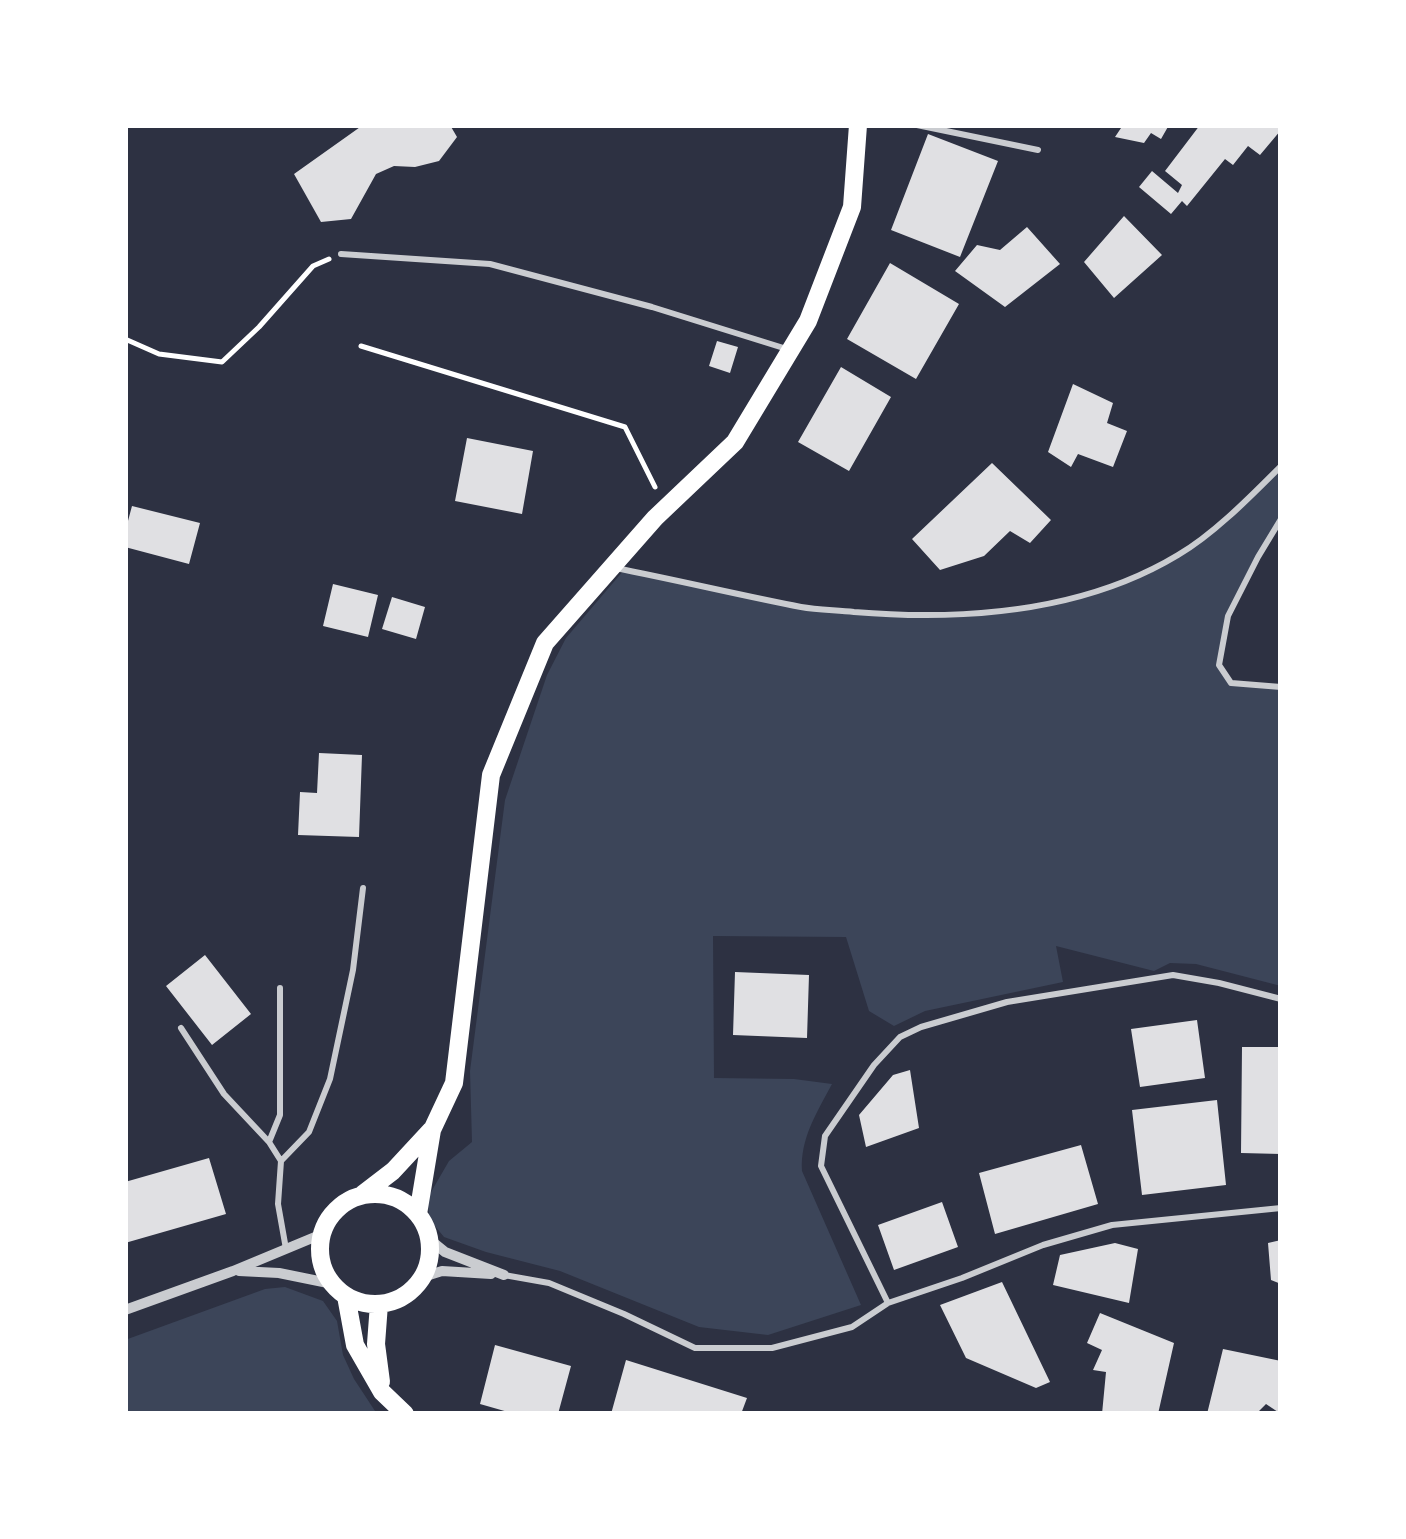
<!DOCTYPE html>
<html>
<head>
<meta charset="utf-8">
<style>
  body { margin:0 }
  #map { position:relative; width:1406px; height:1539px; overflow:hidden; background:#2d3142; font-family:"Public Sans",sans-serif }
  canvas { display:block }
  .frame { position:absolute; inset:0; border:128px solid #fff; pointer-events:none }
</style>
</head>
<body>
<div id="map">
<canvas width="1406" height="1539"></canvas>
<div class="frame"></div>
</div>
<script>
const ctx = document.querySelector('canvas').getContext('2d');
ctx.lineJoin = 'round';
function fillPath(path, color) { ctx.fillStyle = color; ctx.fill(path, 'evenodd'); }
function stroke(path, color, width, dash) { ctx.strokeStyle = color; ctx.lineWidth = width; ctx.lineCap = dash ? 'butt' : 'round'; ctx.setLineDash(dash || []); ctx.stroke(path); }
const green = new Path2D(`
  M1281,466V519L1228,616L1219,665L1231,683L1281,687V986L1196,964L1170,963L1154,971L1056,946L1063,982L925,1011L894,1026L869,1011L846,937L713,936L714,1078L794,1079L832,1084C817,1112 800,1139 802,1171L861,1305L768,1335L699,1327L560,1271L486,1252L444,1237L430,1220L427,1199L449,1161L472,1142L470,1071L505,800L547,675L566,638L624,570C683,582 742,597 802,607C919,626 1075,617 1178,555C1215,533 1251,497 1281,466Z
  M285,1287L323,1301L337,1321L343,1355L354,1379L377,1414H125V1340L265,1289Z`);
const building = new Path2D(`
  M363,125H450L457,137L439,161L415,167L394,166L376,174L351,219L321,222L294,174Z
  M1123,125H1169L1161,139L1151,133L1144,143L1115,137Z
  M1200,125H1281V130L1260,155L1248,146L1233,165L1225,159L1187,206L1182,201L1171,214L1139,187L1152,171L1178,193L1182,185L1165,171Z
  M928,134L998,161L960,257L891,230Z
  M1124,216L1162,255L1114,298L1084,262Z
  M1027,227L1060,264L1005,307L955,271L977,245L1000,250Z
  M890,263L959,304L916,379L847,339Z
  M717,341L738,347L730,373L709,366Z
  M841,367L891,397L849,471L798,442Z
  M1073,384L1113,403L1107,423L1127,431L1113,467L1078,454L1071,467L1048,452Z
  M467,438L533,451L522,514L455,501Z
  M992,463L1051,520L1030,543L1010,531L984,556L940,570L912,539Z
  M132,506L200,523L189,564L125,547V532Z
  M333,584L378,595L368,637L323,626Z
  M392,597L425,607L416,639L382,629Z
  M319,753L362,755L359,837L298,835L300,792L317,793Z
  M205,955L251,1014L212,1045L166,986Z
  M735,972L809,975L807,1038L733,1035Z
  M1197,1020L1205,1078L1140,1087L1131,1029Z
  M1242,1047H1281V1154L1241,1153Z
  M910,1070L919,1128L866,1147L859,1115L893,1075Z
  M1217,1100L1226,1185L1142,1195L1132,1110Z
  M1081,1145L1098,1204L995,1234L979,1173Z
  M209,1158L226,1214L125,1243V1182Z
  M942,1202L958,1247L894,1270L878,1225Z
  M1281,1240V1284L1271,1280L1268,1243Z
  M1115,1243L1138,1249L1129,1303L1053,1285L1060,1255Z
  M1002,1282L1050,1382L1036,1388L966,1358L940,1305Z
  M1100,1313L1174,1343L1158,1414H1102L1106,1372L1093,1370L1102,1350L1087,1343Z
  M495,1345L571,1366L558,1414H515L480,1404Z
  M1223,1349L1281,1361V1414L1266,1404L1256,1414H1207Z
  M626,1360L747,1398L741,1414H611Z`);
const path = new Path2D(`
  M125,339L159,354L222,362L259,327L313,266L329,259
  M361,346L625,427L655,487`);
const service = new Path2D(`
  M917,125L1038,150
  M341,254L490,264L652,307L790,350
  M1281,519L1258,557L1228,616L1219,665L1231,683L1281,687
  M615,568C677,580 739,595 801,607C818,610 837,610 854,612C963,621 1082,613 1178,555C1214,534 1251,496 1281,466
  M181,1028L224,1094L269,1142L281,1161L278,1204L286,1249
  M269,1142L280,1115V988
  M281,1161L309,1132L330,1079L353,970L363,888
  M504,1275L549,1283L624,1314L695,1348H772L852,1327L888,1303L962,1278L1043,1245L1112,1225L1281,1208
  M888,1303L821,1166L825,1136L874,1065L900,1037L921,1027L1007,1002L1173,975L1219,983L1281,999`);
const minor = new Path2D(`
  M429,1239L445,1252L504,1275
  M239,1271L279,1273L333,1284
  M423,1277L442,1271L491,1274
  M125,1310L233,1271L322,1234`);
const secondary = new Path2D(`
  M363,1194L393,1171L431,1130
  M320 1249a55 55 0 1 1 110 0a55 55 0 1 1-110 0Z
  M418,1214L432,1130L454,1083L491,775L545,643L655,518L735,442L808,321L852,207L858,125
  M346,1296L355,1345L382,1392L405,1414
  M379,1304L376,1344L381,1382`);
fillPath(green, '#3c4559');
fillPath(building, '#e0e0e3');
stroke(path, '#fff', 5);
stroke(service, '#caccd0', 6);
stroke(minor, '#caccd0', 10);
stroke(secondary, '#fff', 18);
</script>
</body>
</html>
